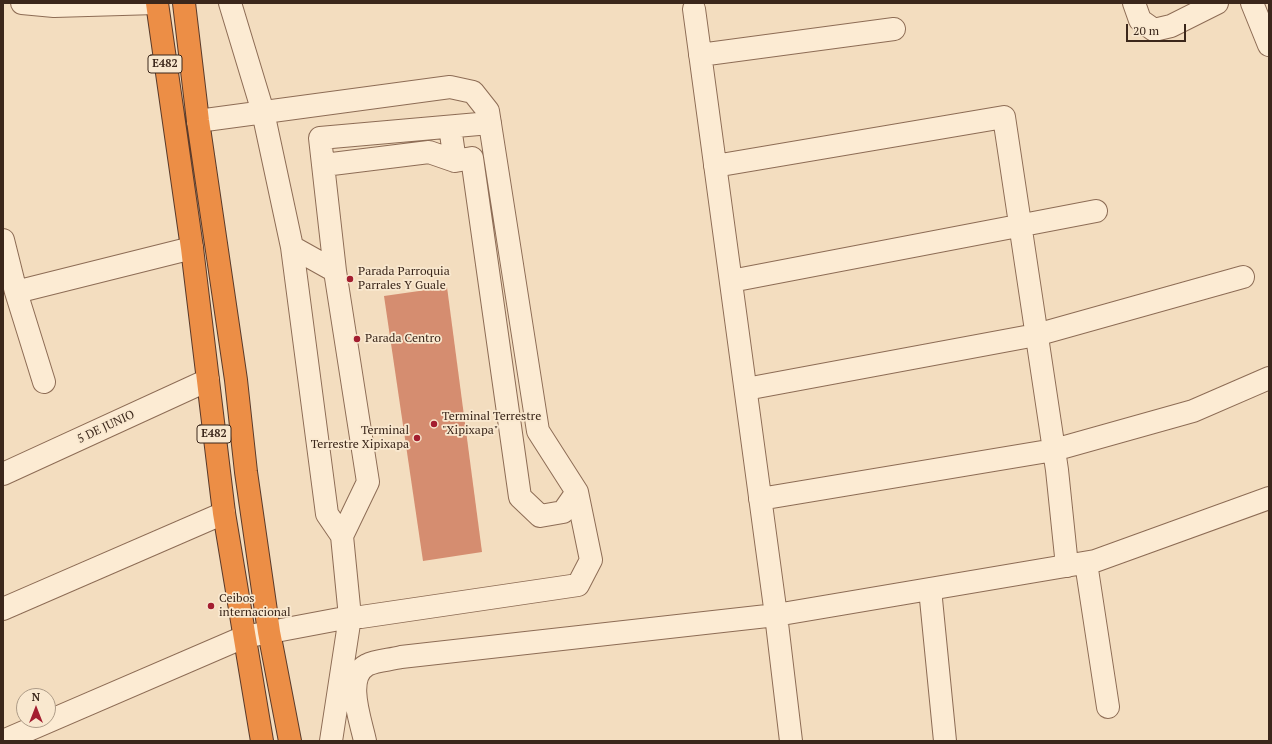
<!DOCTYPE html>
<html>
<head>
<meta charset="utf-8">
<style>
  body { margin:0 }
  #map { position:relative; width:1272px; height:744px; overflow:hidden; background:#f3ddbf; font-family:"PT Serif",serif }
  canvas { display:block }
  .frame { position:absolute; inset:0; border:4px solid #3b271b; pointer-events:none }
  .north { position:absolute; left:16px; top:688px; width:40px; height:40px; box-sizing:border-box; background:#f9e8cf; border:1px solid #ad9b87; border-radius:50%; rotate:0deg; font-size:11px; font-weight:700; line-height:16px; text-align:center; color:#3b271b }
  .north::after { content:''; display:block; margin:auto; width:14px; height:18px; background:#a31e30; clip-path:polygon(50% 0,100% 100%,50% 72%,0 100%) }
  .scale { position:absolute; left:1126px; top:24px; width:60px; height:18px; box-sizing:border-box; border:2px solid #3b271b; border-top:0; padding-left:5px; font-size:12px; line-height:14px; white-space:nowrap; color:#3b271b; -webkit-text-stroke:3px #f9e8cf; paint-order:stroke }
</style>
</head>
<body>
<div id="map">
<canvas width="1272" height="744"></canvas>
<div class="frame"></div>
<div class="north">N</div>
<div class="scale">20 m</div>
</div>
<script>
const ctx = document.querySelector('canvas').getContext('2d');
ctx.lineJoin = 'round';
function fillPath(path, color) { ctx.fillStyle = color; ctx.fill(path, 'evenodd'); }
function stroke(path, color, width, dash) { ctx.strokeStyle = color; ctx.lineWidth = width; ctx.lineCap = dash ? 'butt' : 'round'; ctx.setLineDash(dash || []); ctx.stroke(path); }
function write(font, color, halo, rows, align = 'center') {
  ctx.font = font + ' "PT Serif",serif'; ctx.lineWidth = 3.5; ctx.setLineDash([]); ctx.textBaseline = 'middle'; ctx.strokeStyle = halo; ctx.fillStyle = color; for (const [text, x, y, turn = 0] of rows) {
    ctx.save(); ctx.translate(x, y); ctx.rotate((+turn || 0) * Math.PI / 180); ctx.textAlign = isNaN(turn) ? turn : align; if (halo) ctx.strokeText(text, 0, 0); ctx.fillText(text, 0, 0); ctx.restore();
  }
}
const building = new Path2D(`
  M447,287L482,552L423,561L384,296Z`);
const minor = new Path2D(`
  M22,3L54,6L156,3
  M230,3L263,112L292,247L327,514L342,536L350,617L331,741
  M1134,3L1140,20L1154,30L1171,26L1217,3
  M1252,3L1269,45
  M694,9L776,615L791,741
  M700,55L894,29
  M450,127L455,161L472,158L520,497L540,516L563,512L577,492
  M324,165L429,152L455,161
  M715,166L1004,117L1057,470L1067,566
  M3,240L16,292L44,382
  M292,247L335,271L368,482L342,536
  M335,271L320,138L490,123
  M731,281L1096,211
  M16,292L192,248
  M746,389L1036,335L1243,277
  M3,474L208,380
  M760,499L1054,450L1193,411L1269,378
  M1086,563L1108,707
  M930,589L945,741
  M3,609L224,513
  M3,741L244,637L350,617H361L578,585L591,560L577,492L538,431L488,111L473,92L450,87L198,121
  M365,741C361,721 344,677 367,665C376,660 390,660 401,657L776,615L1095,561L1269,498`);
const highway = new Path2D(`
  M157,3L192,248L224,513L262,741
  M184,3L198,121L236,380L246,472L269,632L290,741`);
const markers = [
  [350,279,4,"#a31e30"],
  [357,339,4,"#a31e30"],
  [434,424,4,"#a31e30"],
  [417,438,4,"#a31e30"],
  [211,606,4,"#a31e30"]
];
const shields = [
  [165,64,34],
  [214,434,34]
];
const shieldNames = [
  ["E482",165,64],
  ["E482",214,434]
];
const poiNames = [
  ["Parada Parroquia",358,272],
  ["Parrales Y Guale",358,286],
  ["Parada Centro",365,339],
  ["Terminal Terrestre",442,417],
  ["\"Xipixapa\"",442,431],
  ["Terminal",409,431,"right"],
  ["Terrestre Xipixapa",409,445,"right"],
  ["Ceibos",219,599],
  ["internacional",219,613]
];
const streetNames = [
  ["5 DE JUNIO",106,427,-25]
];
fillPath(building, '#d58d70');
stroke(minor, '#8d6c55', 24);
stroke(highway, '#5a3a2a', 24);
stroke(minor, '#fcebd3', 22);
stroke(highway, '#ec8e46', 22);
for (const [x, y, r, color] of markers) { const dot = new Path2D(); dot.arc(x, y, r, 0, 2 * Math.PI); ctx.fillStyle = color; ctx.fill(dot); stroke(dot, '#f9e8cf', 1.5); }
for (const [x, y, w] of shields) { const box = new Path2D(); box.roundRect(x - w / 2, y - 9, w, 18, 3); ctx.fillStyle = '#f9e8cf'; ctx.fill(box); stroke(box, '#3b271b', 1); }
write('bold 11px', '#3b271b', null, shieldNames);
write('12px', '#3b271b', '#f9e8cf', poiNames, 'left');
write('12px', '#3b271b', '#f9e8cf', streetNames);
</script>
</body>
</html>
